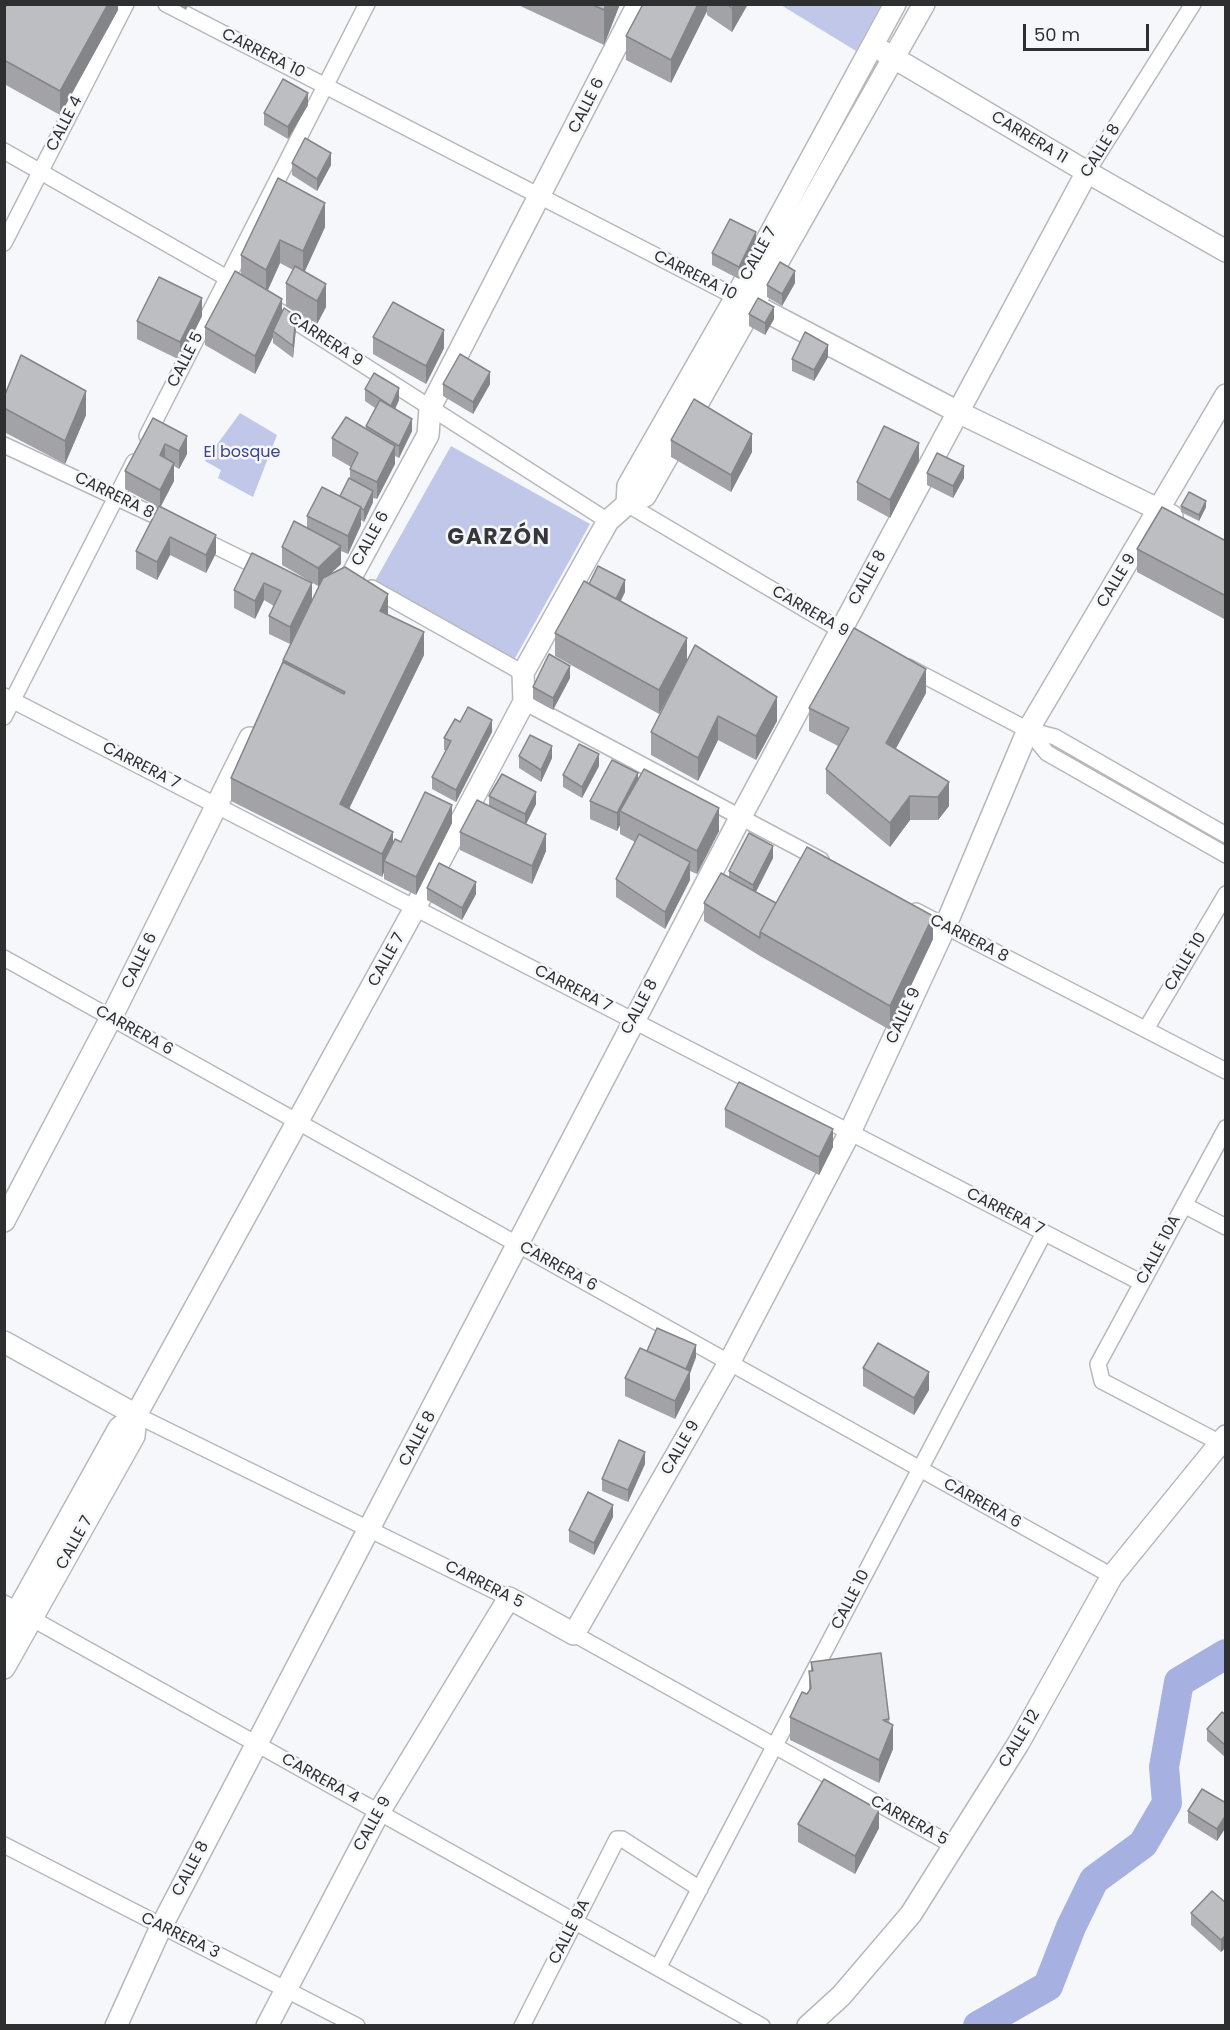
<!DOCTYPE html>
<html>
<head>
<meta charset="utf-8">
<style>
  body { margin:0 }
  #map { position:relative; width:1230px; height:2030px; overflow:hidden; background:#f6f7fb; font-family:Poppins,sans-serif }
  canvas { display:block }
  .frame { position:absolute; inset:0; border:6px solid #2e2f30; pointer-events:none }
  .scale { position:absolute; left:1023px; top:24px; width:126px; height:27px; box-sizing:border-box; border:3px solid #2e2f30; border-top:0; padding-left:8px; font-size:18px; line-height:21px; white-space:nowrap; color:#2e2f30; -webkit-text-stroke:4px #f6f7fb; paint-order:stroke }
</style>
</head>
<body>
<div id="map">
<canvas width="1230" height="2030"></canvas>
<div class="frame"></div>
<div class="scale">50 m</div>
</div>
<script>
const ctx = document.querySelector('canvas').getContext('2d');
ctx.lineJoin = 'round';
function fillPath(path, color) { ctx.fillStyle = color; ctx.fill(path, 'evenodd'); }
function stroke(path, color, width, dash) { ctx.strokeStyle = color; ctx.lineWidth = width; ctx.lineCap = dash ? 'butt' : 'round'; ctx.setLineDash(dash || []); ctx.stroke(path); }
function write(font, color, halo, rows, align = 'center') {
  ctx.font = font + ' Poppins,sans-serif'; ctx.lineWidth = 5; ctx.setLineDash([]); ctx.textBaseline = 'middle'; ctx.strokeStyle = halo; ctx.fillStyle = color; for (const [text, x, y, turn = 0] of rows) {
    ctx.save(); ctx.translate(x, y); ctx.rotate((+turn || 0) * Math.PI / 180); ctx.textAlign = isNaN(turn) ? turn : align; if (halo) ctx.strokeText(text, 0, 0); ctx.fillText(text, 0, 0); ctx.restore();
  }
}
const green = new Path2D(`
  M781,5H881L856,51Z
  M240,413L277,435L253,497L218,478L221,470L205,461Z
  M451,446L590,524L514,660L375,581Z`);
const river = new Path2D(`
  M978,2026L1048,1986L1071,1927L1094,1880L1143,1844L1167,1803L1164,1767L1179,1682L1226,1654`);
const street = new Path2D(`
  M166,4L736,297
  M4,151L234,282
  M1087,172L1193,4
  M4,243L126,4
  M279,311L608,521
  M147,436L367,4
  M4,445L173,524
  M627,504L847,634
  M199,538L264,570
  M372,588L523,673
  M908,667L1028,730L1055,737L1226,835
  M4,696L1142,1283
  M524,702L821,860
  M4,717L134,462
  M1028,730L1047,753L1226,855
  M916,911L1226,1071
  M4,958L1112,1576
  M1146,1029L1226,894
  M1226,1128L1098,1364L1102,1381L1226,1446
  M1184,1205L1226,1227
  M136,1415L509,1598
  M4,1603L762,2026
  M574,1634L954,1846
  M4,1845L357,2026
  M658,1968L1044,1233
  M522,2026L617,1839H622L700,1889`);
const secondary = new Path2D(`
  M884,52L1087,172L1226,251
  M748,302L960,413L1172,516
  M627,504L628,486L736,297L895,4
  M332,589L351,577L428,435L430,408L638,4
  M4,1221L111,1018L250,738
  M4,1342L136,1415
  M4,1635L119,1428L136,1415
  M4,1668L134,1436L136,1415L415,908L524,702L523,673L608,521L627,504L645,496L924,4
  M116,2026L161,1927C354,1560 544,1190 738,822C853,605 972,390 1087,172
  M267,2026L379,1812L509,1598L574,1634L729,1363L850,1132L945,927L1028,730L1226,395
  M808,2026L841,1996L911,1914L1018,1744L1112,1576L1226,1436`);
const wall = new Path2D(`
  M118,4V10L60,115L4,84V9Z
  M176,4H189L186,10Z
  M516,4H620L604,45Z
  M643,4H748L732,32L707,15V11L671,83L626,60V36Z
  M308,105L288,139L264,125V113Z
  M292,163L331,165L317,191L292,175Z
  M278,178L325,227L305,271L326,307L317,324L286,306V283L293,270L280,263L268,290L296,328L293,358L273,343V337L255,374L205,345V327L241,274V255Z
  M756,244L739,279L712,265V253Z
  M795,283L782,306L767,297V285Z
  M749,314L774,319L765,335L749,326Z
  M202,316L180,360L137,339V321Z
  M373,337L444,348L426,384L373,354Z
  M828,357L814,381L792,371V359Z
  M443,384H490L473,414L443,396Z
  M365,389L399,400L395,409L412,431L399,458L395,456V464L377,499L373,498V502L364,522L361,520V525L348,554L341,551V564L330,574L388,615L424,655L349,809L393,844L401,842L452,823L416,895L384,879V872L382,877L231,801V778L290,644L269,634V616L274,606L264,600L255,619L234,608V590L252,553L312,600L320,584L318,586L282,565V547L307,528V516L340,496L350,479V469L351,467L332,456V438L366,429V426L375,408L365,401Z
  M4,397L86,415L65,464L4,432Z
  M153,418L187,454L179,469L174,466V481L160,507L216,553L206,573L170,555L157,580L136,569V551L158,507L125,489V471Z
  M671,440L752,452L731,492L671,457Z
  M919,461L890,518L857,500V482Z
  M927,473L964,478L953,498L927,485Z
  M1181,506L1206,507L1199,521L1181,512Z
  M1226,541V620L1137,572V549Z
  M589,584L625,592L621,601L687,661L777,721L756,760L718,740L698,781L651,755V732L682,671L659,714L555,656V633Z
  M570,678L553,710L533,699V687Z
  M926,693L895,749L949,806L938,820H910L890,847L826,793V769L838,746L809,731V708Z
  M492,732L456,802L432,789V777L446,750H444V738Z
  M519,756L552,758L541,782L519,768Z
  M599,766L582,798L563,787V775Z
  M638,779L719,831L697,874L690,871V880L665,929L616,897V879L635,842L620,834V825L617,831L590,819V801Z
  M489,796L536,804L526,824L546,851L532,884L460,850V832L489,806Z
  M773,858L756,892L776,903L933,939L890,1030L760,956L704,921V903L729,877V871Z
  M427,888L476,894L462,920L427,900Z
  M725,1109L833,1147L819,1175L725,1127Z
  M647,1351L696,1357L690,1373V1389L675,1419L625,1396V1378Z
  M863,1368L929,1390L914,1415L863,1386Z
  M645,1464L628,1502L602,1491V1479Z
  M613,1517L594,1555L569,1542V1530Z
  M811,1662L889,1719L893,1749L879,1783L790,1740V1717L809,1692V1671H811Z
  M1226,1715V1758L1207,1741V1729Z
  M1226,1803V1827L1217,1841L1188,1823V1811Z
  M798,1824L879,1828L855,1874L798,1842Z
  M1226,1903V1947L1221,1952L1191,1925V1913Z`);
const shadedWall = new Path2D(`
  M108,4H118V10L60,115V91Z
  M606,4H620L604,45V10Z
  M698,4H707V11L671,83V60Z
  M734,4H748L732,32V8Z
  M308,93V105L288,139V127Z
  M331,153V165L317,191V179Z
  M325,203V227L303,275V251Z
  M756,232V244L739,279V267Z
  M280,240V263L266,294V270Z
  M795,271V283L782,306V294Z
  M326,284V307L317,324V301Z
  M202,298V316L180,360V342Z
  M282,299V316L273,331V337L255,374V356Z
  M774,307V319L765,335V323Z
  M296,316V328L293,358V346Z
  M444,330V348L426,384V366Z
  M828,345V357L814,381V370Z
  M490,372V384L473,414V402Z
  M399,388V400L391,418V406Z
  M86,391V415L65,464V441Z
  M412,419V431L399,458V446Z
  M752,434V452L731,492V475Z
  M187,436V454L179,469V451Z
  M919,443V461L890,518V500Z
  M165,444V462L160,455Z
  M395,446V464L377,499V482Z
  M174,463V481L160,508V490Z
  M964,466V478L953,498V486Z
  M373,491V502L364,522V510Z
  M1206,501V507L1199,521V515Z
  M361,507V525L348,554V536Z
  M216,535V553L206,573V555Z
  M170,537V555L157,580V562Z
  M341,546V564L318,586V568Z
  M625,580V592L611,619V608Z
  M264,583V600L255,619V601Z
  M312,583V600L290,644V627Z
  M388,594V617L380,611Z
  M424,632V655L340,827V804Z
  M687,638V661L659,714V690Z
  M570,666V678L553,710V698Z
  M926,669V693L886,767V743Z
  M777,697V721L756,760V736Z
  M718,716V740L698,781V758Z
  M492,720V732L456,802V790Z
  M552,746V758L541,782V770Z
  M599,754V766L582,798V787Z
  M638,773V791L620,811V825L617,831V813Z
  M949,782V806L938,820V797Z
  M536,792V804L525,826V814Z
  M910,796V820L890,847V823Z
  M452,805V823L416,895V877Z
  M719,808V831L697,874V851Z
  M393,832V855L384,861V872L382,877V854Z
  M546,834V851L532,884V866Z
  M773,846V858L753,897V885Z
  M690,862V880L665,929V912Z
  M476,882V894L462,920V908Z
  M933,916V939L890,1030V1006Z
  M833,1129V1147L819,1175V1157Z
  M696,1345V1357L690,1373V1389L675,1419V1401L686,1369Z
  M929,1372V1390L914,1415V1398Z
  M645,1452V1464L628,1502V1490Z
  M613,1505V1517L594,1555V1543Z
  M893,1725V1749L879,1783V1760Z
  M879,1810V1828L855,1874V1856Z
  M1226,1815V1827L1217,1841V1829Z
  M1226,1935V1947L1221,1952V1940Z`);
const building = new Path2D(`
  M7,4H108L60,91L4,60V9Z
  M591,4H606L604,10Z
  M643,4H698L671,60L626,36Z
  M726,4H734L732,8Z
  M283,79L308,93L288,127L264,113Z
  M305,138L331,153L317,179L292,163Z
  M278,178L325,203L303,251L280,240L266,270L241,255Z
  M730,219L756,232L739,267L712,253Z
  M780,262L795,271L782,294L767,285Z
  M295,266L326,284L317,301L286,283Z
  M235,271L282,299L255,356L205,327Z
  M159,277L202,298L180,342L137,321Z
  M758,298L774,307L765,323L749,314Z
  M393,302L444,330L426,366L373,337Z
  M284,308L296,316L293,346L273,331Z
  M805,332L828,345L814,370L792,359Z
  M460,354L490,372L473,402L443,384Z
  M21,355L86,391L65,441L4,408V397Z
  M374,373L399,388L391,406L365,389Z
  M694,399L752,434L731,475L671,440Z
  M380,400L412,419L399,446L366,426Z
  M346,417L395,446L377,482L350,469L358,453L332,438Z
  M153,418L187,436L179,451L165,444L160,455L174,463L160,490L125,471Z
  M884,426L919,443L890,500L857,482Z
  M937,453L964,466L953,486L927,473Z
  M349,478L373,491L364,510L361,508V507L340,496Z
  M322,487L361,507L348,536L307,516Z
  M1189,492L1206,501L1199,515L1181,506Z
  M159,506L216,535L206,555L170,537L157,562L136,551Z
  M1162,507L1226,541V596L1137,549Z
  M294,521L341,546L318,568L282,547Z
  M252,553L312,583L290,627L269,616L281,591L264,583L255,601L234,590Z
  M598,566L625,580L616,599L589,584Z
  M345,567L388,594L380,611L424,632L340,804L393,832L382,854L231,778L283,662L344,694L345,692L283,660L323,578Z
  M584,581L687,638L659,690L555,633Z
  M854,628L926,669L886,743L949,782L938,797L910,796L890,823L826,769L849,728L809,708Z
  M695,645L777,697L756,736L718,716L698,758L651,732Z
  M549,654L570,666L553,698L533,687Z
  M468,707L492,720L456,790L432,777L451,741L444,738L455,719L460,722Z
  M530,735L552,746L541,770L519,756Z
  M579,744L599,754L582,787L563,775Z
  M612,760L638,773L617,813L590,801Z
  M644,769L719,808L697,851L620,811Z
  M502,774L536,792L525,814L489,796Z
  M425,792L452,805L416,877L384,861L395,839L401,842Z
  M477,800L546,834L532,866L460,832Z
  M749,833L773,846L753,885L729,871Z
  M639,834L690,862L665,912L616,879Z
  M807,847L933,916L890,1006L760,932Z
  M439,863L476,882L462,908L427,888Z
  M721,873L776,903L760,932V938L704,903Z
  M739,1082L833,1129L819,1157L725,1109Z
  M657,1328L696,1345L686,1369L647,1351Z
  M878,1343L929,1372L914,1398L863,1368Z
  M640,1348L690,1371L675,1401L625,1378Z
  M619,1440L645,1452L628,1490L602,1479Z
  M588,1492L613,1505L594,1543L569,1530Z
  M881,1653L889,1719L883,1720L893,1725L879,1760L790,1717L802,1692L807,1694L811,1688L809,1671H813L811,1662Z
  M1222,1712L1226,1715V1746L1207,1729Z
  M824,1779L879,1810L855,1856L798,1824Z
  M1202,1789L1226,1803V1815L1217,1829L1188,1811Z
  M1212,1891L1226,1903V1935L1221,1940L1191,1913Z`);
const streetNames = [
  ["CARRERA 10",263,54,27],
  ["CALLE 6",587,106,-63],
  ["CALLE 4",65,124,-63],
  ["CARRERA 11",1029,138,31],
  ["CALLE 8",1101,151,-58],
  ["CALLE 7",759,254,-61],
  ["CARRERA 10",695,276,27],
  ["CARRERA 9",325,340,33],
  ["CALLE 5",186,360,-63],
  ["CARRERA 8",114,496,26],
  ["CALLE 6",371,539,-61],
  ["CALLE 8",868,578,-61],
  ["CALLE 9",1117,581,-59],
  ["CARRERA 9",810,612,30],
  ["CARRERA 7",141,766,27],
  ["CARRERA 8",969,939,27],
  ["CALLE 7",387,960,-61],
  ["CALLE 6",140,961,-64],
  ["CALLE 10",1186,962,-59],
  ["CARRERA 7",573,989,27],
  ["CALLE 8",640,1007,-62],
  ["CALLE 9",904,1016,-65],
  ["CARRERA 6",134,1031,29],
  ["CARRERA 7",1005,1212,27],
  ["CALLE 10A",1159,1250,-62],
  ["CARRERA 6",558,1267,29],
  ["CALLE 8",418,1439,-62],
  ["CALLE 9",681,1448,-60],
  ["CARRERA 6",982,1504,29],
  ["CALLE 7",75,1543,-61],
  ["CARRERA 5",484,1585,27],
  ["CALLE 10",851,1600,-63],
  ["CALLE 12",1020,1739,-59],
  ["CARRERA 4",320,1779,29],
  ["CARRERA 5",909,1821,29],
  ["CALLE 9",373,1824,-61],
  ["CALLE 8",191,1869,-62],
  ["CALLE 9A",570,1932,-63],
  ["CARRERA 3",180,1936,26]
];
const parkNames = [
  ["El bosque",242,453]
];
const districtNames = [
  ["GARZÓN",499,538]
];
fillPath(green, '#c0c7e8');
stroke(river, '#a6b1e2', 30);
stroke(street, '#b7b8bb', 18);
stroke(secondary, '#b7b8bb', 24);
stroke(street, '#fff', 15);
stroke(secondary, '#fff', 21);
fillPath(wall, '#a3a3a7');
fillPath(shadedWall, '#848588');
fillPath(building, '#bdbec2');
stroke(building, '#848588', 1.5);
write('16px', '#2e2f30', '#f6f7fb', streetNames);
write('16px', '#3d4481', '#f6f7fb', parkNames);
ctx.letterSpacing = '1.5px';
write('bold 22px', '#37373a', '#f6f7fb', districtNames);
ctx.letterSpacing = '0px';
</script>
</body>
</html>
